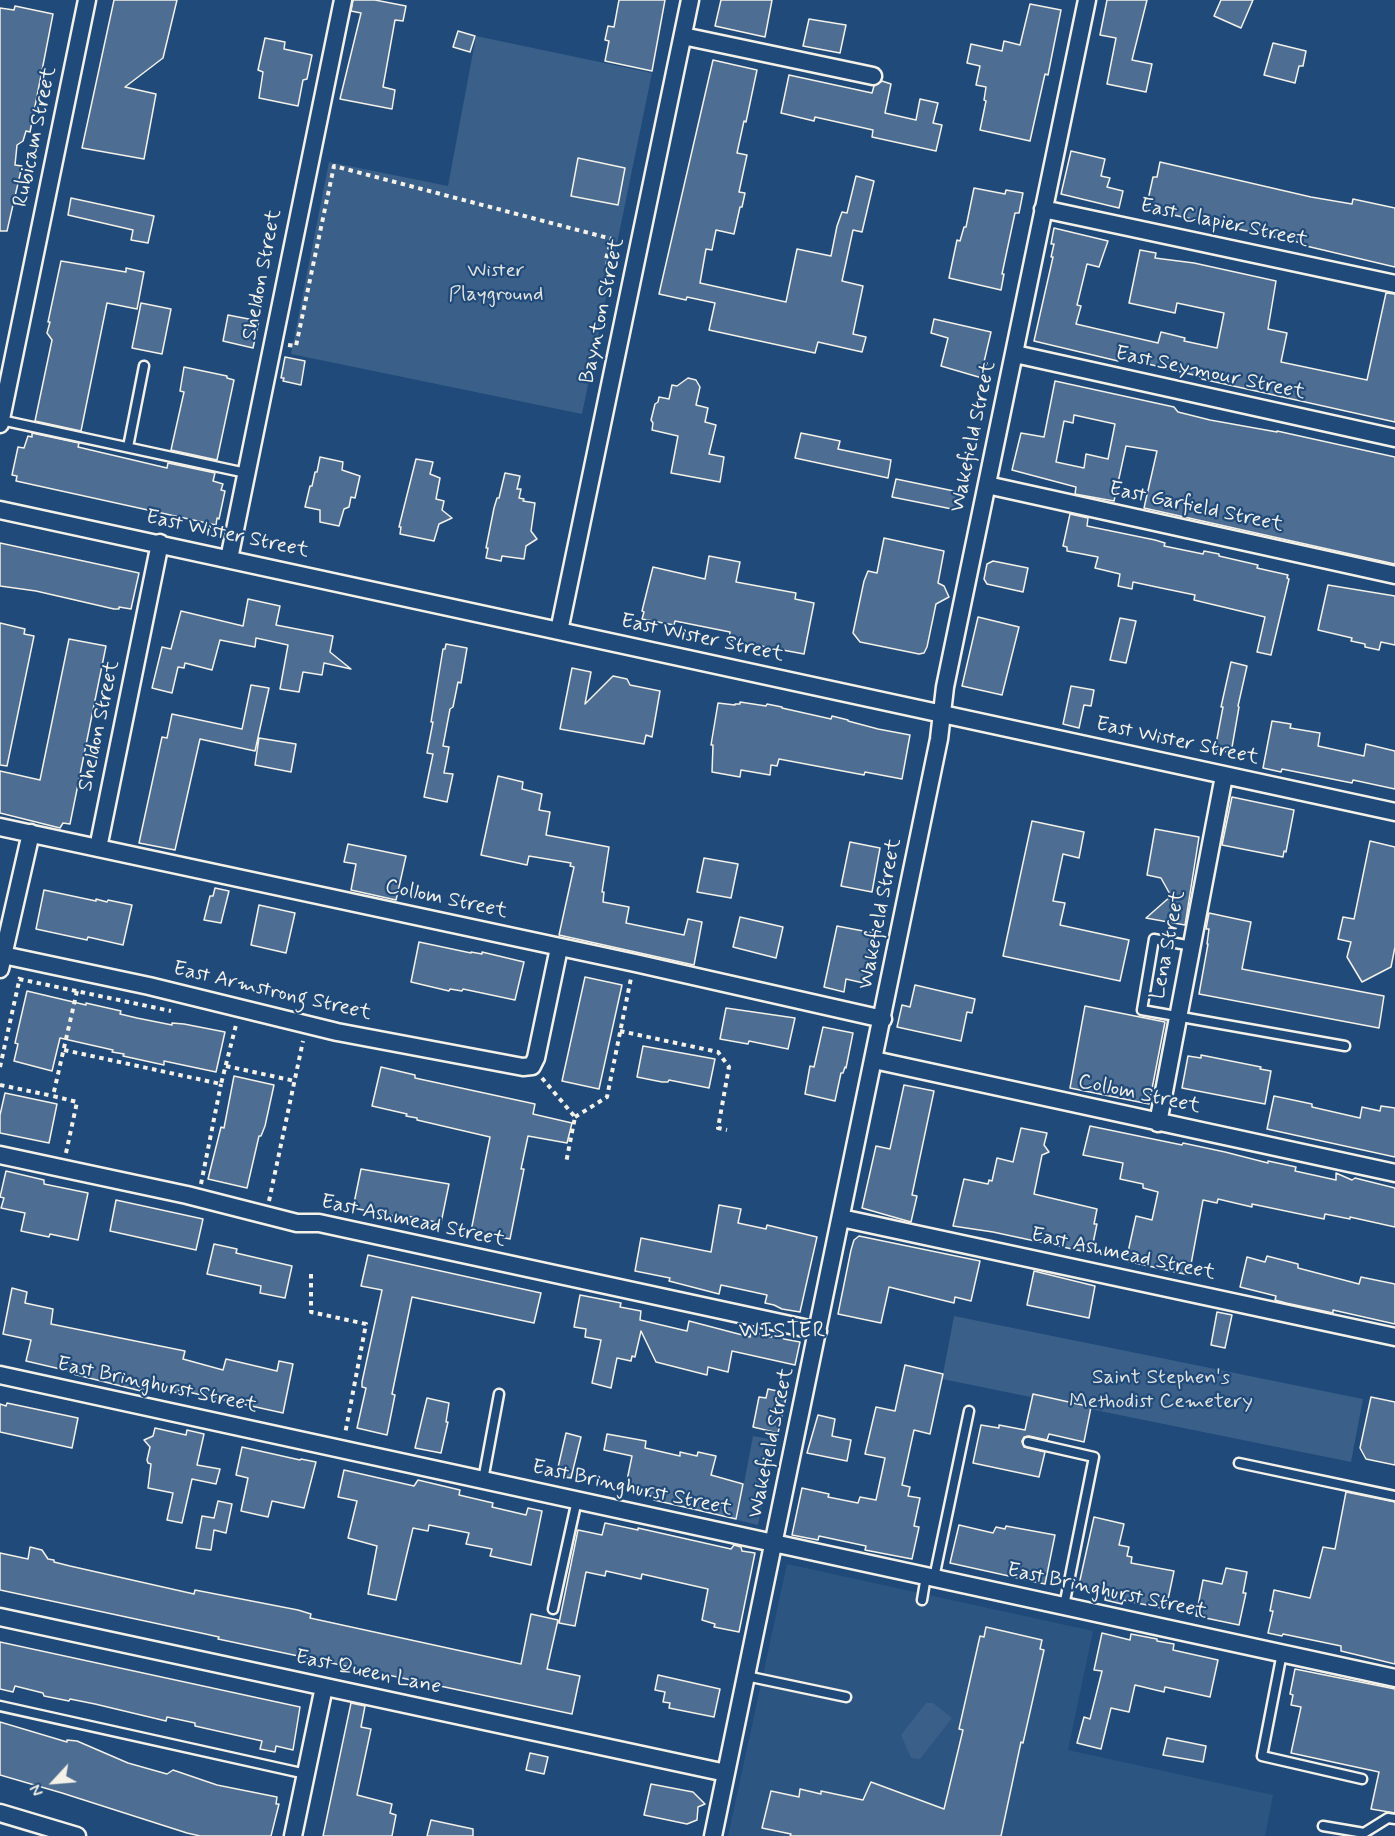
<!DOCTYPE html>
<html>
<head>
<meta charset="utf-8">
<style>
  body { margin:0 }
  #map { position:relative; width:1395px; height:1836px; overflow:hidden; background:#1f4a7a; font-family:Mynerve,sans-serif }
  canvas { display:block }
  .north { position:absolute; left:24px; top:1752px; width:60px; height:60px; -webkit-text-stroke:4px #1f4a7a; paint-order:stroke; rotate:244deg; font-size:16px; font-weight:700; line-height:24px; text-align:center; color:#f4f1e8 }
  .north::after { content:''; display:block; margin:auto; width:21px; height:27px; background:#f4f1e8; clip-path:polygon(50% 0,100% 100%,50% 72%,0 100%) }
</style>
</head>
<body>
<div id="map">
<canvas width="1395" height="1836"></canvas>
<div class="north">N</div>
</div>
<script>
const ctx = document.querySelector('canvas').getContext('2d');
ctx.lineJoin = 'round';
function fillPath(path, color) { ctx.fillStyle = color; ctx.fill(path, 'evenodd'); }
function stroke(path, color, width, dash) { ctx.strokeStyle = color; ctx.lineWidth = width; ctx.lineCap = dash ? 'butt' : 'round'; ctx.setLineDash(dash || []); ctx.stroke(path); }
function write(font, color, halo, rows, align = 'center') {
  ctx.font = font + ' Mynerve,sans-serif'; ctx.lineWidth = 4.5; ctx.setLineDash([]); ctx.textBaseline = 'middle'; ctx.strokeStyle = halo; ctx.fillStyle = color; for (const [text, x, y, turn = 0] of rows) {
    ctx.save(); ctx.translate(x, y); ctx.rotate((+turn || 0) * Math.PI / 180); ctx.textAlign = isNaN(turn) ? turn : align; if (halo) ctx.strokeText(text, 0, 0); ctx.fillText(text, 0, 0); ctx.restore();
  }
}
const built = new Path2D(`
  M787,1564L1093,1631L1068,1750L1273,1795L1265,1836H728Z`);
const green = new Path2D(`
  M476,36L652,73L582,414L291,354L329,162L448,186Z
  M954,1316L1363,1399L1351,1462L942,1379Z
  M753,1436L775,1440L758,1525L737,1520Z
  M926,1703H933L952,1718L920,1759L911,1758L901,1735Z`);
const building = new Path2D(`
  M114,0H177L163,58L125,87L156,94L144,159L82,148Z
  M353,0H375L406,6L403,21L395,20L383,87L395,90L392,109L340,99L361,13L351,11Z
  M619,0H665L652,71L605,61L609,41L605,40L608,26L614,27Z
  M721,0H772L765,37L715,26Z
  M1107,0H1147L1132,60L1152,64L1146,92L1107,84L1116,38L1100,35Z
  M1221,0H1253L1241,28L1214,16Z
  M1030,4L1061,10L1048,75L1045,74L1030,141L980,130L986,101L984,100L986,87L976,85L980,66L967,63L971,44L1002,51L1004,41L1020,45Z
  M15,6L53,14L30,132L26,131L23,141L17,145L15,165L22,166L7,231H0V8L14,10Z
  M809,19L846,25L840,53L803,46Z
  M458,31L475,36L470,52L453,47Z
  M265,38L285,42L284,49L312,55L307,79L303,80L298,106L259,98L263,72L258,70Z
  M1273,43L1306,51L1303,66H1299L1295,83L1264,75Z
  M713,60L757,70L746,122L744,121L737,153L747,155L739,192L745,193L742,207H740L734,234L716,230L712,250L706,249L700,283L786,302L797,249L831,256L837,226L842,212L847,213L856,176L874,181L862,232L853,230L842,281L863,286L853,334L866,337L862,352L818,342L815,353L709,330L715,303L687,297L686,300L659,294Z
  M789,75L872,93L874,86L882,81L891,84L885,113L916,120L920,99L938,103L933,123L942,125L936,151L872,137L873,130L815,117L814,121L781,113Z
  M1071,151L1105,159L1101,176L1110,178L1107,187L1123,191L1119,208L1061,194Z
  M578,158L625,168L618,205L571,196Z
  M1160,162L1311,197L1352,204L1353,199L1395,208V267L1302,245V243L1146,209L1153,177H1157Z
  M974,188L1005,194L1006,190L1023,193L1019,213H1015L1002,274H1004L1001,290L949,278L957,240L960,241L964,227H966Z
  M71,198L154,216L148,243L131,240L133,230L68,215Z
  M1054,228L1108,241L1099,267L1087,264L1077,305L1081,306L1076,324L1158,343L1161,332L1185,338L1184,341L1217,348L1224,313L1177,303L1175,313L1129,303L1140,250L1156,253L1155,258L1194,263L1276,281L1268,329L1287,333L1281,362L1367,380L1386,293L1395,294V422L1202,379V377L1119,357L1118,361L1034,341L1053,257H1051L1054,244H1051Z
  M61,261L126,272V268L144,272L137,309L107,303L81,431L35,421L52,340L47,333L50,322H48Z
  M141,303L171,309L162,354L132,348Z
  M228,315L259,321L253,348L223,341Z
  M934,319L991,332L984,362L987,363L982,378L941,366L948,338L931,333Z
  M285,357L305,361L301,385L283,381L284,378H281Z
  M184,367L227,376V378L234,380L217,460L171,450L184,392L180,391Z
  M688,378L696,380L700,387L696,405L708,408L705,422L716,425L709,454L724,457L720,482L671,473L678,436L652,430L653,423L651,420L655,404L658,402L659,397L669,399L672,385L677,386Z
  M1055,381L1174,407L1178,412L1210,420L1277,432V431L1395,457V564L1144,508L1157,451L1126,446L1114,501L1075,494L1076,487L1012,470L1021,433L1044,437ZM1074,415L1115,424L1108,459L1086,454L1084,468L1056,462L1064,421L1073,423Z
  M32,433L79,443L78,447L167,468L168,463L215,473L213,481L223,484L221,490L225,491L219,519L217,518L216,525L16,481L17,476L12,475L18,447L24,448L28,436L32,437Z
  M801,433L840,441L838,449L891,460L888,478L795,458Z
  M320,457L343,462L342,470L360,476L355,498L351,497L349,507L344,509L339,526L320,522V510L305,507L310,486H312L315,472H317Z
  M416,459L433,462L430,474L440,478L436,499L444,501L442,510L452,518L439,524L434,541L400,534L401,527H399Z
  M505,473L520,476L517,489H521L519,498L524,499L523,501L535,503L531,531L537,539L526,546L524,559L502,556L501,561L486,558L488,548H486L494,508L497,498H499Z
  M896,479L954,491V493L960,494L957,510L892,497Z
  M1070,514L1088,518L1087,526L1155,540L1165,543L1164,546L1203,554L1204,551L1219,554V556L1258,565L1257,568L1288,575L1287,578L1289,579L1271,655L1257,652L1265,617L1194,600L1195,595L1166,589L1133,582L1132,589L1118,586L1120,574L1095,568L1098,557L1067,551V547L1063,546Z
  M884,538L944,551L938,583L944,586L949,597L936,604L927,647L924,653L919,654L860,642L853,633L864,581L868,571L877,573Z
  M0,543L139,573L131,609L119,607V609H114L36,591L0,586Z
  M709,556L740,562L736,582L796,593L795,599L814,603L804,654L729,640L730,632L675,621L674,625L642,619L644,612L642,611L653,567L705,579Z
  M993,561L1028,568L1023,592L987,584L984,579L987,564Z
  M1328,585L1395,596V645L1381,642L1379,650L1365,647V644L1351,641L1352,638L1318,630Z
  M248,599L280,606L276,625L333,636L330,652L351,669L324,663L322,675L303,672L299,692L280,689L288,645L256,638L255,647L220,640L212,670L185,663L184,668L178,667L172,693L152,688L162,647L171,649L181,611L243,626Z
  M978,617L1019,627L1002,695L962,686Z
  M1120,618L1136,621L1126,663L1110,660Z
  M0,623L25,629L24,634L34,636L7,766L0,765Z
  M69,639L106,646L70,824L63,823L60,828L0,813V771L40,780Z
  M446,644L467,648L461,683L458,682L453,707L450,709L443,746L449,747L444,773L453,774L447,802L424,797L433,754L427,753L433,722H431L443,649H445Z
  M1231,662L1247,666L1238,706L1239,707L1231,753L1215,749L1223,707H1221Z
  M572,668L591,672L585,704L613,676L627,679L630,685L660,691L652,737L646,735L644,744L560,729Z
  M251,685L269,688L255,751L200,739L175,850L139,843L162,737L167,738L172,714L242,729Z
  M1071,686L1094,690L1091,706L1084,705L1079,728L1063,724Z
  M740,702L766,706L767,704L782,707V708L831,719L832,716L848,720V721L878,729L910,735L902,779L865,772L864,775L779,759L777,766L771,765L770,775L741,770L740,777L712,772L713,745H711L718,703L735,705V704H740Z
  M1272,721L1291,724L1290,728L1320,733L1318,746L1364,756L1366,744L1395,751V789L1353,780L1352,783L1282,769L1281,772L1263,768Z
  M259,738L296,744L291,772L255,765Z
  M498,776L523,782L522,789L542,794L539,810L550,812L546,835L609,847L602,892H604L603,902L629,907L626,923L684,935L688,919L702,922L694,965L559,935L574,867L570,866L571,863L529,856L527,865L481,855Z
  M1232,797L1294,810L1286,852L1284,851L1283,857L1222,845Z
  M1032,821L1084,832L1079,858L1063,854L1053,901L1065,903L1060,925L1129,940L1120,981L1003,956Z
  M1155,829L1199,837L1185,925L1146,918L1171,896L1161,878L1147,875Z
  M1370,841L1395,847V947L1391,967L1362,982L1347,957L1351,942L1338,939L1343,917L1354,919Z
  M850,842L880,848L872,892L841,886Z
  M348,844L406,856L396,900L351,890L356,864L344,862Z
  M704,858L738,864L731,898L697,892Z
  M215,888L229,891L221,923L204,920L210,896H213Z
  M44,890L96,901V899L107,902L108,900L132,905L123,945L88,937L87,940L36,929Z
  M259,905L295,913L286,953L251,945Z
  M1209,913L1251,922L1242,969L1384,996L1379,1028L1199,994L1208,944H1207L1209,929H1206Z
  M740,917L783,927L776,958L733,947Z
  M837,926L879,934L868,984L846,979L844,992L824,987Z
  M419,942L471,953V952L482,954V952L524,962L515,1000L463,989L462,991L450,989L449,991L411,982Z
  M585,977L622,985L599,1089L562,1081Z
  M915,985L975,999L972,1013L967,1012L961,1041L897,1027L902,1005L910,1007Z
  M27,991L86,1005V1003L121,1011L120,1014L137,1018L172,1025V1023L184,1024L225,1032L216,1072L164,1061V1065L123,1056L124,1054L112,1052L113,1050L60,1038L52,1071L14,1061L18,1044L15,1043Z
  M1085,1006L1165,1022L1149,1104L1070,1088Z
  M726,1008L795,1018L788,1049L749,1041L748,1044L720,1039Z
  M823,1027L853,1033L846,1068L845,1067L843,1073H841L835,1101L805,1094L810,1066L814,1067Z
  M643,1046L715,1059L709,1088L669,1080L668,1082H662L637,1077Z
  M1201,1055L1261,1067L1260,1069L1271,1071L1265,1104L1182,1088L1188,1056L1201,1058Z
  M381,1067L415,1075V1078L535,1104L533,1114L572,1123L567,1143L528,1136L521,1169H524L510,1239L471,1231L490,1137L417,1120V1118L406,1116L407,1114L372,1106Z
  M234,1076L274,1085L265,1126L261,1136H259L247,1188L208,1179L221,1127L224,1128Z
  M904,1085L934,1091L912,1195L917,1196L911,1222L862,1208L876,1146L890,1149Z
  M5,1093L57,1104L49,1143L0,1133V1115Z
  M1274,1096L1312,1104V1107L1360,1118L1362,1107L1380,1111L1381,1106L1395,1108V1157L1267,1129Z
  M1090,1126L1182,1145L1183,1143L1225,1152L1268,1163V1161L1296,1167L1295,1171L1336,1180V1173L1352,1180L1355,1178L1395,1188V1227L1350,1217V1219L1325,1214L1324,1219L1252,1204V1207L1218,1199L1217,1203L1203,1200L1189,1275L1126,1261L1136,1216L1152,1220L1158,1192L1143,1188V1184L1120,1179L1123,1163L1083,1155Z
  M1021,1128L1047,1133L1044,1145L1049,1152L1042,1155L1034,1194L1097,1209L1094,1224H1097L1091,1253L993,1232L953,1226L964,1179L988,1184L989,1180L992,1181L997,1158L1013,1162Z
  M361,1169L449,1184L441,1223L412,1217L406,1216V1218L394,1216L353,1208Z
  M6,1171L44,1180V1184L88,1193L78,1240L50,1234L49,1237L21,1231L25,1213L1,1208L4,1198L0,1197Z
  M116,1200L203,1219L196,1250L110,1231Z
  M719,1205L741,1209L738,1223L766,1229L767,1225L817,1237L800,1312L782,1309L774,1305L765,1303L767,1295L721,1285L719,1294L669,1281L670,1278L635,1271L641,1238L711,1252Z
  M859,1236L980,1261L971,1301L955,1297L954,1303L889,1287L881,1323L838,1314L851,1250L854,1240Z
  M214,1244L237,1249L236,1253L292,1266L285,1298L260,1293L261,1286L207,1274Z
  M368,1255L541,1293L534,1323L412,1297L392,1394L395,1395L387,1435L357,1428L366,1388L362,1387V1382L382,1290L361,1286Z
  M1267,1256L1298,1264V1268L1359,1284L1361,1277L1395,1284V1324L1333,1310V1313L1286,1303L1275,1300L1276,1296L1240,1287L1247,1257L1265,1262Z
  M1034,1271L1095,1286L1089,1318L1027,1305Z
  M12,1288L27,1292L25,1303L53,1309L51,1324L185,1351L183,1359L223,1370L226,1359L277,1371L279,1361L293,1364L283,1413L179,1390L178,1393L148,1386V1390L141,1388V1391L69,1373V1371L26,1361L31,1340L3,1334Z
  M580,1295L621,1303L620,1307L641,1311L640,1320L687,1331L689,1321L750,1337L751,1332L771,1337L779,1333L784,1339L800,1342L795,1365L732,1351L728,1372L708,1367L707,1375L656,1362L641,1331L635,1357L632,1356L631,1361L617,1358L611,1388L592,1383L601,1340L585,1337L586,1329L574,1327Z
  M1217,1312L1232,1315L1225,1348L1211,1345Z
  M905,1365L943,1374L930,1434L914,1430L902,1485L910,1487L908,1496L920,1498L914,1526L919,1527L912,1559L865,1550L866,1546L819,1536L818,1540L792,1535L802,1488L829,1494L828,1497L858,1503L860,1497L876,1500L885,1458L865,1454L876,1407L895,1411Z
  M768,1389L787,1393L778,1433L753,1427L759,1397L766,1398Z
  M1033,1394L1091,1407L1084,1442L1049,1434L1047,1440L1029,1436L1024,1437L1022,1441L1024,1447L1045,1452L1039,1477L973,1463L981,1425L999,1428V1425L1025,1430Z
  M1371,1397L1395,1402V1465L1366,1459L1360,1448Z
  M427,1398L449,1403L446,1422H448L441,1453L415,1448Z
  M7,1403L78,1418L72,1448L0,1432V1404L6,1406Z
  M818,1415L835,1419L832,1436L851,1440L847,1461L807,1453Z
  M155,1428L186,1435L187,1430L204,1434L197,1465L220,1469L216,1484L192,1479L182,1523L167,1520L173,1493L148,1488L151,1464L148,1463L147,1460L150,1447L144,1440L153,1436Z
  M566,1433L581,1437L571,1478L556,1476Z
  M607,1434L646,1441L645,1448L680,1456V1452L697,1456L698,1452L716,1456L711,1475L743,1484L736,1519L654,1500L655,1497L625,1490L632,1456L604,1450Z
  M242,1447L300,1460L301,1459L316,1462L304,1508L272,1501L268,1517L241,1511L248,1478L236,1475Z
  M344,1470L414,1486L418,1480L460,1490L459,1495L493,1503L492,1507L526,1515L528,1508L542,1511L531,1565L490,1556L492,1549L466,1544L469,1533L429,1525L428,1531L413,1528L396,1600L368,1594L377,1546L348,1538L357,1501L338,1497Z
  M1346,1492L1395,1502V1664L1341,1651V1646L1283,1634L1282,1636L1268,1633L1273,1611H1270L1274,1590L1310,1598L1323,1547L1335,1549Z
  M218,1501L232,1504L226,1533L214,1530L211,1550L196,1548L202,1516L214,1518Z
  M1094,1517L1124,1524L1119,1545L1129,1547L1127,1556L1132,1557L1131,1563L1174,1571L1166,1609L1123,1600L1122,1604L1105,1600L1106,1595L1078,1589Z
  M605,1523L638,1530V1528L731,1549L734,1545L741,1547L742,1551L755,1553L739,1632L714,1627L715,1624L702,1620L708,1589L642,1574L641,1579L606,1571L605,1576L586,1572L575,1626L559,1623L578,1530L602,1535Z
  M959,1525L993,1533L996,1527L1005,1529L1006,1526L1055,1535L1045,1584L950,1563Z
  M30,1547L42,1550L48,1559L54,1560V1562L70,1566L194,1594L195,1590L298,1610L311,1614L310,1618L521,1664L531,1614L558,1620L547,1669L580,1676L572,1714L218,1639L219,1637L201,1633L0,1590V1553L28,1559Z
  M1226,1568L1247,1572L1243,1593H1246L1239,1625L1196,1616L1203,1580L1222,1584Z
  M986,1627L1042,1640L1040,1649L1044,1650L1023,1743L1021,1742L1001,1836H790L791,1834L762,1828L771,1791L799,1797L800,1789L821,1794V1791L863,1800L871,1782L944,1809L963,1730L959,1729L980,1636L984,1637Z
  M1102,1633L1130,1640L1131,1634L1157,1639V1641L1174,1644L1173,1650L1218,1660L1210,1697L1165,1687L1164,1692L1135,1685L1129,1712L1111,1708L1101,1749L1077,1743L1084,1717L1090,1719L1102,1671L1094,1670Z
  M0,1642L300,1707L293,1750L276,1746L275,1752L260,1749L262,1741L195,1726V1723L167,1717L166,1721L95,1704L70,1699L69,1701L44,1696L43,1693L15,1686L13,1692L0,1689Z
  M1295,1669L1395,1689V1813L1371,1809L1379,1772L1291,1753L1301,1707L1291,1705L1293,1695L1290,1694Z
  M658,1675L720,1689L714,1717L669,1708L670,1703L663,1702L665,1692L655,1690Z
  M351,1703L365,1706L361,1727L371,1729L357,1795L392,1804L390,1813L396,1815L392,1836H323Z
  M0,1722L67,1742V1740L77,1741L128,1763L167,1774L173,1770L217,1785L277,1797L276,1804H279L271,1836H200L187,1833L62,1793L0,1775Z
  M1167,1738L1206,1746L1203,1762L1163,1755Z
  M530,1753L548,1757L544,1774L526,1770Z
  M651,1784L693,1792L705,1804L698,1807L697,1820L687,1824L644,1815Z
  M431,1820L473,1829V1836H427Z`);
const path = new Path2D(`
  M288,345L296,346L334,166L612,239L605,262L618,266
  M19,979L171,1011
  M620,1031L718,1052L729,1067L718,1128L727,1130
  M64,1050L221,1084L236,1025
  M226,1066L295,1081
  M0,1067L20,977
  M542,1078L575,1117L566,1163
  M0,1085L53,1096
  M575,1117L607,1097L631,978
  M66,1153L77,1102L53,1096L77,991
  M201,1184L221,1084
  M269,1201L303,1041
  M311,1274V1312L366,1324L345,1434`);
const service = new Path2D(`
  M1,420L246,473
  M128,447L144,366
  M1192,946L1154,939L1142,1010L1345,1046
  M1028,1442L1094,1457L1064,1606
  M1239,1463L1395,1496
  M483,1480L499,1394
  M934,1578L969,1411
  M922,1600L926,1576
  M553,1609L577,1500
  M1282,1653L1262,1756L1362,1779
  M746,1676L846,1697
  M0,1706L306,1774
  M1323,1826L1364,1833L1388,1818L1395,1819`);
const minor = new Path2D(`
  M683,36L873,76
  M1043,209L1395,284
  M1015,354L1395,438
  M0,424L87,0
  M987,485L1395,575
  M0,510L1395,812
  M229,559L343,0
  M559,631L690,0
  M0,827L635,963L883,1019
  M98,848L160,543
  M3,955L149,986L337,1032L523,1067L532,1066L536,1058L559,948
  M0,969L31,833
  M874,1060L1395,1173
  M1158,1123L1224,776
  M0,1155L187,1195L297,1223H319L818,1331
  M841,1218L1395,1337
  M0,1375L1395,1678
  M0,1617L726,1773
  M0,1813L77,1836
  M293,1836L324,1687
  M713,1836L939,739L945,687L1087,0`);
const streetNames = [
  ["Rubicam Street",36,137,-78],
  ["East Clapier Street",1224,224,12],
  ["Sheldon Street",263,275,-79],
  ["Baynton Street",603,311,-78],
  ["East Seymour Street",1210,374,12],
  ["Wakefield Street",974,437,-78],
  ["East Garfield Street",1196,508,12],
  ["East Wister Street",227,535,12],
  ["East Wister Street",702,639,12],
  ["Sheldon Street",100,726,-78],
  ["East Wister Street",1177,742,12],
  ["Collom Street",446,900,12],
  ["Wakefield Street",881,914,-79],
  ["Lena Street",1169,945,-79],
  ["East Armstrong Street",272,992,13],
  ["Collom Street",1139,1095,12],
  ["East Ashmead Street",413,1222,12],
  ["East Ashmead Street",1123,1255,12],
  ["East Bringhurst Street",157,1386,12],
  ["Wakefield Street",772,1443,-78],
  ["East Bringhurst Street",632,1489,12],
  ["East Bringhurst Street",1107,1592,12],
  ["East Queen Lane",368,1673,12]
];
const parkNames = [
  ["Wister",496,272],
  ["Playground",496,296],
  ["Saint Stephen's",1161,1379],
  ["Methodist Cemetery",1161,1403]
];
const neighbourhoodNames = [
  ["WISTER",783,1332]
];
fillPath(built, '#2d5581');
fillPath(green, '#3a5f88');
fillPath(building, '#4d6e92');
stroke(building, '#f4f1e8', 1.5);
stroke(service, '#f4f1e8', 13);
stroke(minor, '#f4f1e8', 21);
stroke(path, '#f4f1e8', 4, [4.5, 4.5]);
stroke(service, '#1f4a7a', 8);
stroke(minor, '#1f4a7a', 16);
write('21px', '#f4f1e8', '#1f4a7a', streetNames);
write('21px', '#e1e2de', '#1f4a7a', parkNames);
ctx.letterSpacing = '1.5px';
write('22px', '#f4f1e8', '#1f4a7a', neighbourhoodNames);
ctx.letterSpacing = '0px';
</script>
</body>
</html>
